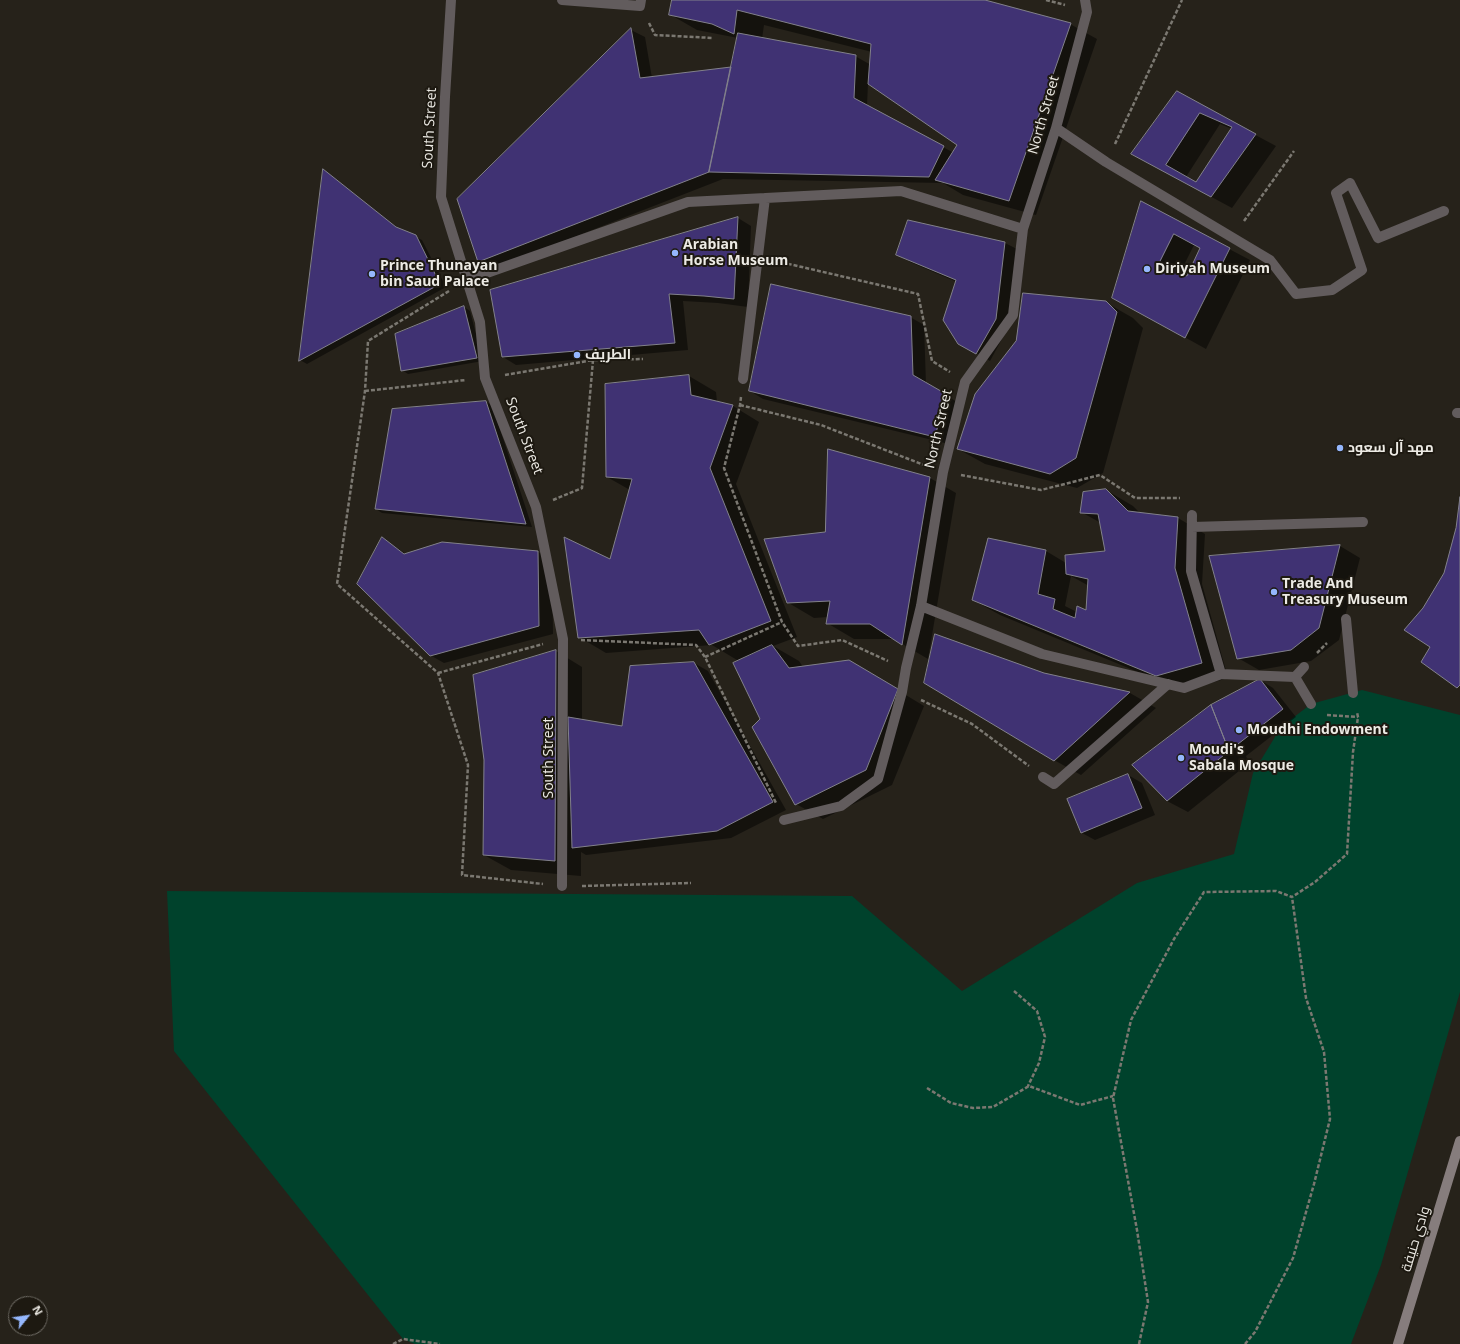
<!DOCTYPE html>
<html>
<head>
<meta charset="utf-8">
<style>
  body { margin:0 }
  #map { position:relative; width:1460px; height:1344px; overflow:hidden; background:#26221a; font-family:"Open Sans",sans-serif }
  canvas { display:block }
  .north { position:absolute; left:8px; top:1296px; width:40px; height:40px; box-sizing:border-box; background:#1d1911; border:1px solid #706d66; border-radius:50%; rotate:60deg; font-size:11px; font-weight:700; line-height:16px; text-align:center; color:#edebe5 }
  .north::after { content:''; display:block; margin:auto; width:14px; height:18px; background:#95b7fd; clip-path:polygon(50% 0,100% 100%,50% 72%,0 100%) }
</style>
</head>
<body>
<div id="map">
<canvas width="1460" height="1344"></canvas>
<div class="north">N</div>
</div>
<script>
const ctx = document.querySelector('canvas').getContext('2d');
ctx.lineJoin = 'round';
function fillPath(path, color) { ctx.fillStyle = color; ctx.fill(path, 'evenodd'); }
function stroke(path, color, width, dash) { ctx.strokeStyle = color; ctx.lineWidth = width; ctx.lineCap = dash ? 'butt' : 'round'; ctx.setLineDash(dash || []); ctx.stroke(path); }
function write(font, color, halo, rows, align = 'center') {
  ctx.font = font + ' "Open Sans",Cairo,sans-serif'; ctx.lineWidth = 4; ctx.setLineDash([]); ctx.textBaseline = 'middle'; ctx.strokeStyle = halo; ctx.fillStyle = color; for (const [text, x, y, turn = 0] of rows) {
    ctx.save(); ctx.translate(x, y); ctx.rotate((+turn || 0) * Math.PI / 180); ctx.textAlign = isNaN(turn) ? turn : align; if (halo) ctx.strokeText(text, 0, 0); ctx.fillText(text, 0, 0); ctx.restore();
  }
}
const green = new Path2D(`
  M1362,690L1460,715V992L1381,1265L1351,1344H415L403,1339L174,1051L167,891L852,896L962,991L1137,883L1234,854L1253,773L1281,727L1311,704Z`);
const shadow = new Path2D(`
  M673,0H981L1070,24L1097,39L1036,215L963,195L943,183L723,179L492,269L479,261L459,199L631,30L645,37L652,78L732,68L738,38L697,30L671,15ZM764,25L872,52L871,65L855,56L762,39ZM868,83L959,145L954,153L867,106Z
  M1177,93L1276,146L1232,208L1152,165ZM1220,124L1232,129L1197,183L1186,177Z
  M324,171L399,229L422,240L446,287L307,364L300,360Z
  M1142,203L1250,260L1206,349L1134,309ZM1194,245L1201,248L1188,277L1180,273Z
  M738,218L751,226L748,307L718,303L683,301L688,350L516,365L503,357Z
  M908,221L1005,243L1019,250L1009,326L990,361L959,343L957,282L910,262L897,254Z
  M1105,302L1133,318L1143,328L1103,473L1077,488L985,464L958,449Z
  M464,307L470,311L483,361L408,374L402,370Z
  M910,317L924,325L926,384L959,403L949,444L763,399L750,391Z
  M689,376L716,392L717,402L733,406L759,422L736,484L797,637L773,646L799,661L803,667L876,677L924,706L892,785L823,819L796,804L761,719L749,655L737,660L712,645L606,653L579,637L611,560L630,490L607,477Z
  M486,402L492,405L532,527L382,513L376,509Z
  M930,478L956,493L928,659L894,639H854L827,623L828,617L814,618L787,602L826,533Z
  M1106,490L1133,506L1140,513L1178,518L1205,534L1202,584L1228,678L1184,691L1000,615L973,600L1046,551L1066,563L1107,552L1101,523L1081,512ZM1071,576L1089,586L1087,611L1077,612L1065,606Z
  M382,538L406,554L442,543L538,552L552,559L553,634L444,663L430,655Z
  M1340,546L1360,558L1339,640L1311,661L1259,670L1238,658L1210,557Z
  M556,651L582,667V720L623,727L694,663L708,671L786,810L731,838L586,855L581,852V876L511,870L484,855Z
  M1044,674L1130,693L1156,708L1081,775L1054,760Z
  M1260,680L1273,688L1296,717L1246,756L1249,763L1188,812L1167,801Z
  M1128,775L1142,783L1155,815L1095,840L1082,833Z`);
const building = new Path2D(`
  M672,0H985L1071,23L1009,201L935,180L957,145L868,84L871,44L737,10L734,34L712,24L669,15Z
  M631,28L640,78L731,67L709,172L478,262L457,199Z
  M738,33L856,55L854,98L944,146L929,177L709,172Z
  M1177,91L1256,134L1211,197L1131,154ZM1200,113L1232,127L1196,182L1166,165Z
  M323,169L396,227L416,235L440,284L299,361Z
  M1141,201L1230,248L1185,338L1112,298ZM1174,234L1200,248L1187,276L1160,262Z
  M738,217L734,299L704,296L669,294L675,343L502,357L490,290Z
  M908,220L1005,242L996,319L976,354L958,344L943,320L956,280L896,255Z
  M771,284L911,316L913,375L946,394L935,437L749,391Z
  M1023,293L1106,301L1117,312L1076,458L1050,474L957,449L975,394L1016,341Z
  M464,306L477,358L401,371L395,334Z
  M689,375L691,395L733,405L710,468L771,621L709,645L699,630L578,638L564,537L610,559L632,479L606,477L605,384Z
  M486,401L526,524L375,509L392,409Z
  M828,449L930,477L902,645L870,624H826L830,601L787,603L764,539L825,532Z
  M1106,489L1128,511L1178,517L1175,568L1202,663L1156,676L972,600L988,538L1046,550L1038,594L1055,599L1053,609L1075,618L1077,606L1086,610L1088,579L1066,574L1065,555L1105,551L1098,514L1080,513L1083,492Z
  M1460,497V685L1457,688L1421,662L1430,647L1404,630L1423,608L1444,573L1456,528Z
  M382,537L404,554L442,542L538,551L539,626L430,656L357,584Z
  M1340,545L1319,628L1291,650L1237,659L1209,556Z
  M935,634L1044,673L1130,692L1054,761L924,683Z
  M772,645L789,668L849,660L898,689L866,770L795,805L752,727L760,719L733,663Z
  M556,650L555,861L483,855L484,760L473,675Z
  M694,662L773,802L717,831L572,848L568,717L622,726L630,666Z
  M1260,679L1283,709L1229,751L1211,705Z
  M1211,705L1229,751L1167,801L1132,765Z
  M1128,774L1142,808L1081,833L1067,799Z`);
const path = new Path2D(`
  M1046,0L1065,5
  M649,23L655,35L713,38
  M1115,144L1182,0
  M1244,221L1294,151
  M776,261L918,294L932,361L950,372
  M449,291L368,341L365,391L337,584L438,673L468,765L462,875L543,884
  M505,375L593,360L643,359
  M365,391L466,380
  M741,397L740,405L724,468L782,622L798,646L842,640L888,661
  M740,405L821,425L924,465
  M961,475L1041,490L1100,475L1135,498H1180
  M553,500L582,488L593,360
  M581,640L696,645L705,657L776,803
  M1317,653L1327,643
  M705,657L782,622
  M438,673L543,644
  M921,700L972,724L1029,766
  M1327,715L1358,717
  M582,886L691,883
  M1014,991L1037,1011L1045,1037L1039,1063L1028,1086
  M927,1088L951,1103L973,1108L993,1107L1029,1086L1080,1105L1113,1096
  M393,1344L403,1339L440,1344
  M1139,1344L1148,1302L1137,1230L1113,1098L1131,1020L1174,939L1204,892L1276,891L1292,897L1315,882L1347,854L1353,752L1358,717L1357,712
  M1245,1344L1255,1332L1293,1258L1314,1184L1330,1119L1324,1052L1306,998L1292,897`);
const street = new Path2D(`
  M451,0L445,97L441,197L480,322L485,378L536,507L563,639L562,886
  M562,0L640,6L641,0
  M1056,128L1106,162L1270,260L1296,294L1332,290L1362,270L1336,193L1350,183L1378,238L1444,211
  M467,280L688,202L901,191L1023,229
  M743,379L765,198
  M1457,413H1460
  M1192,515L1191,571L1221,674
  M1192,527L1363,522
  M921,606L1042,654L1184,688L1221,674L1295,677L1304,667
  M1346,619L1353,693
  M1295,677L1311,704
  M1043,777L1054,784L1168,684
  M784,820L841,806L878,779L902,692L906,668L921,606L943,472L965,382L1013,315L1023,229L1056,128L1087,12L1085,0`);
const secondary = new Path2D(`
  M1398,1344L1460,1141`);
const markers = [
  [675,253,4,"#95b7fd"],
  [1147,269,4,"#95b7fd"],
  [372,274,4,"#95b7fd"],
  [577,355,4,"#95b7fd"],
  [1340,448,4,"#95b7fd"],
  [1274,592,4,"#95b7fd"],
  [1239,730,4,"#95b7fd"],
  [1181,758,4,"#95b7fd"]
];
const streetNames = [
  ["North Street",1044,115,-74],
  ["South Street",430,128,-87],
  ["North Street",939,429,-77],
  ["South Street",524,436,69],
  ["South Street",549,758,-90],
  ["وادي حنيفة",1416,1239,-73]
];
const poiNames = [
  ["Arabian",683,245],
  ["Horse Museum",683,261],
  ["Prince Thunayan",380,266],
  ["bin Saud Palace",380,282],
  ["Diriyah Museum",1155,269],
  ["الطريف",585,355],
  ["مهد آل سعود",1348,448],
  ["Trade And",1282,584],
  ["Treasury Museum",1282,600],
  ["Moudhi Endowment",1247,730],
  ["Moudi's",1189,750],
  ["Sabala Mosque",1189,766]
];
fillPath(green, '#00422c');
fillPath(shadow, '#0007');
fillPath(building, '#403273');
stroke(building, '#82818b', 1);
stroke(path, '#7b7871', 2.5, [4, 2]);
stroke(street, '#625c5d', 10);
stroke(secondary, '#867d7d', 10);
for (const [x, y, r, color] of markers) { const dot = new Path2D(); dot.arc(x, y, r, 0, 2 * Math.PI); ctx.fillStyle = color; ctx.fill(dot); stroke(dot, '#1d1911', 1.5); }
write('14px', '#edebe5', '#1d1911', streetNames);
write('bold 14px', '#edebe5', '#1d1911', poiNames, 'left');
</script>
</body>
</html>
